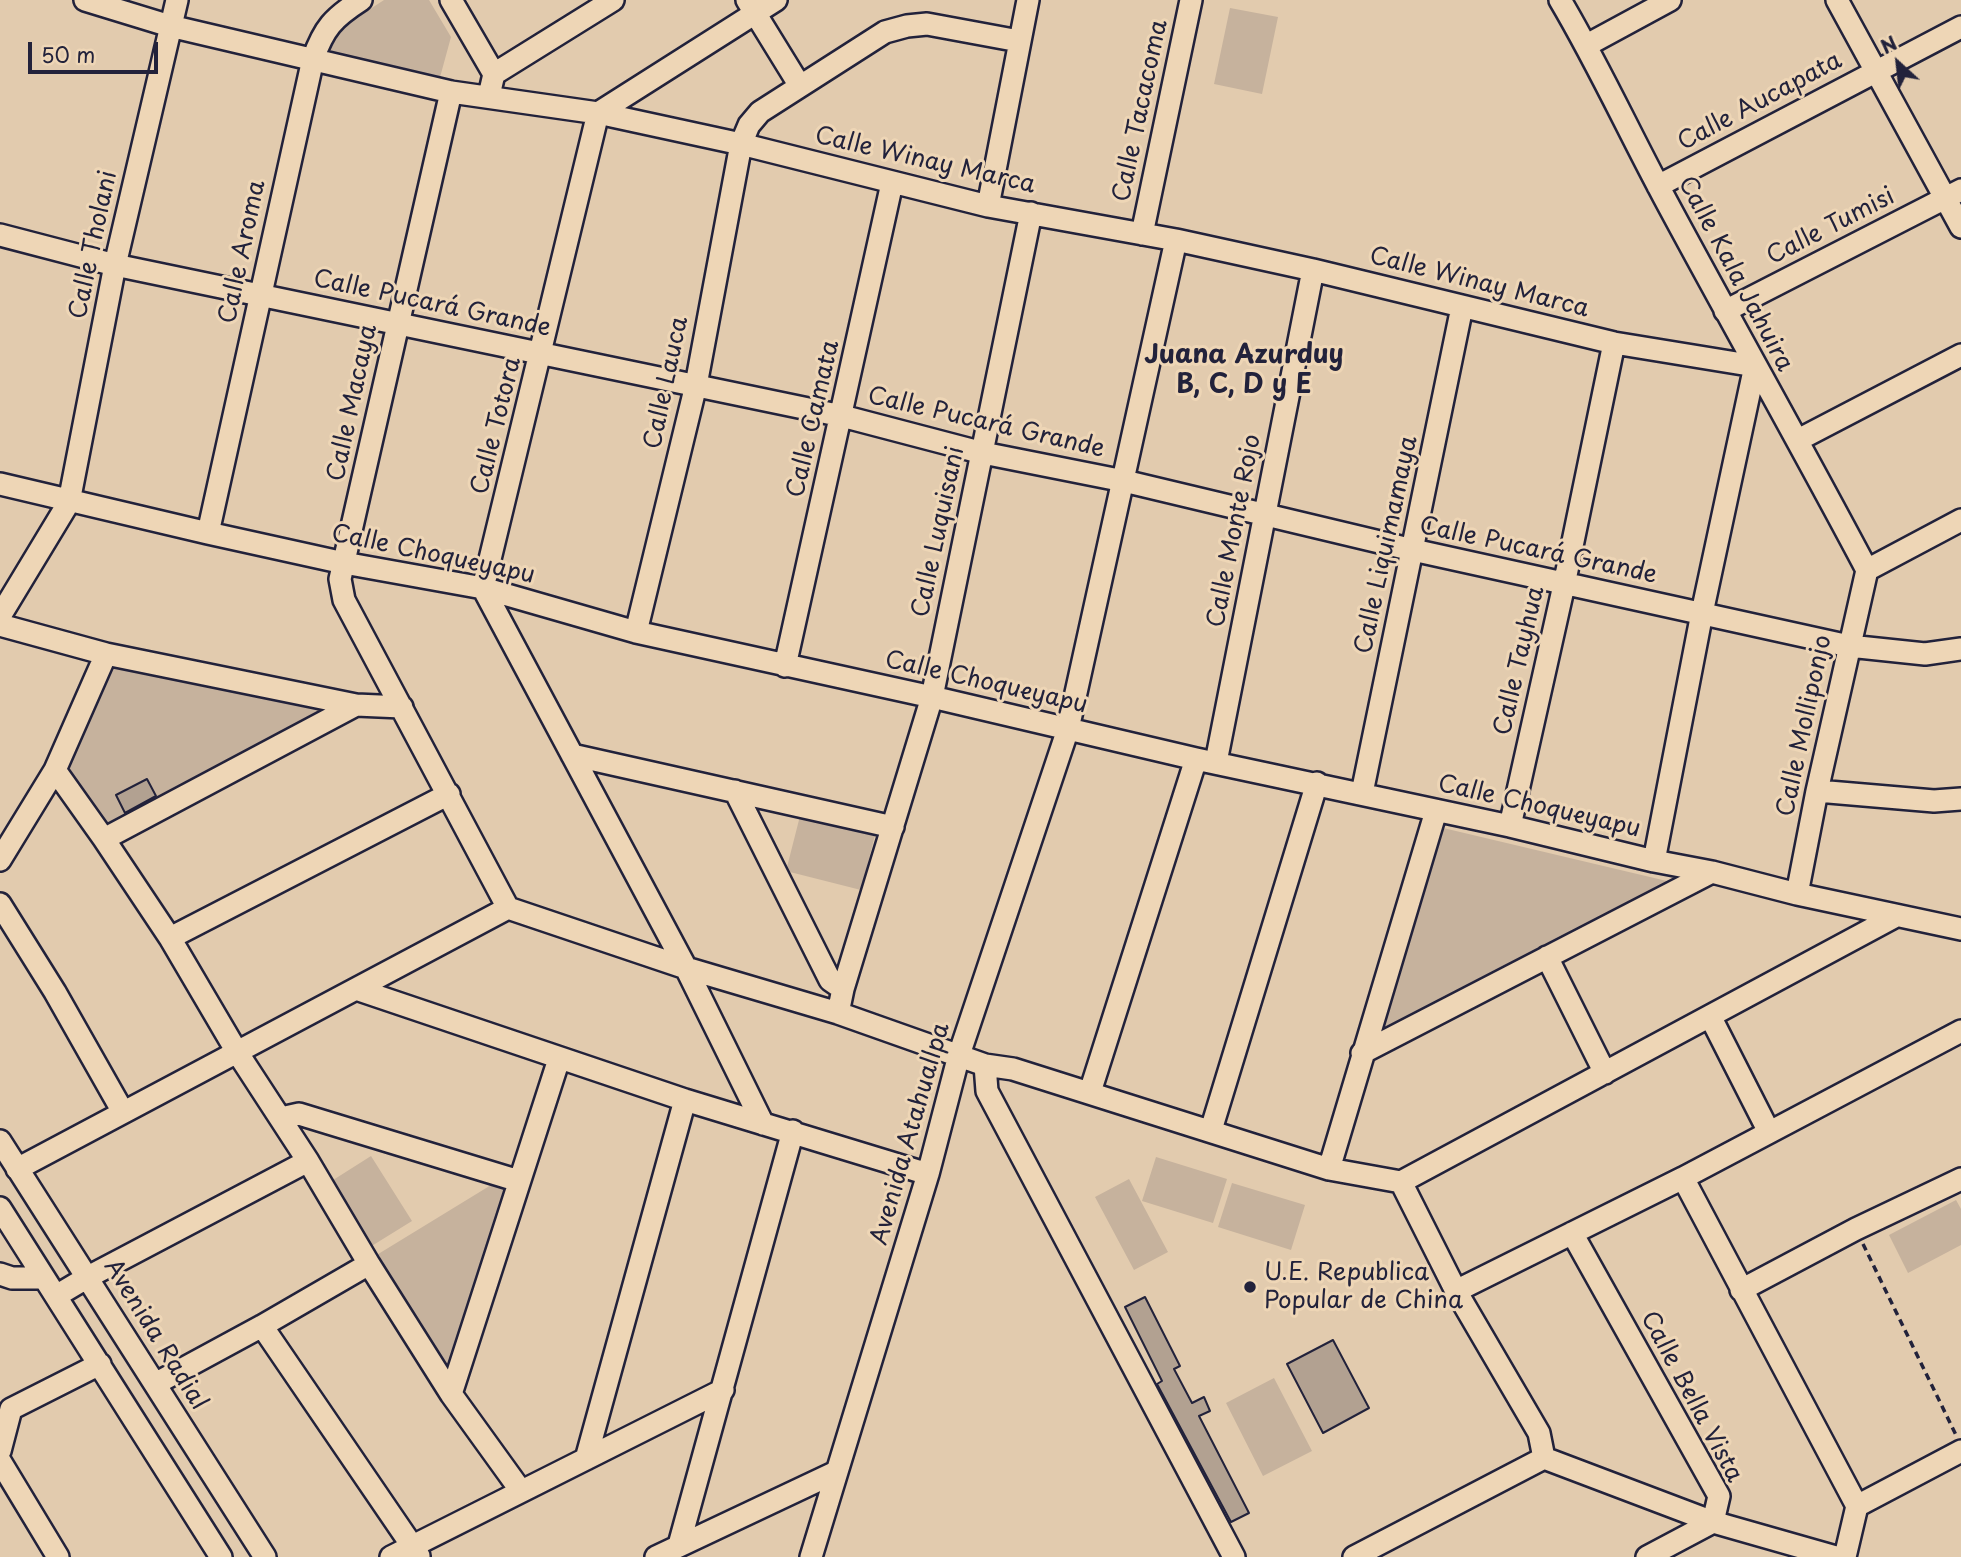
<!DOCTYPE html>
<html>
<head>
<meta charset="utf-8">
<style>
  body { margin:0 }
  #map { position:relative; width:1961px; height:1557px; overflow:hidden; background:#e2cbae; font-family:"Playpen Sans",sans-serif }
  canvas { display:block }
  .north { position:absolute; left:1863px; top:28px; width:70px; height:70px; -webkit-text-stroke:5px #eed6b6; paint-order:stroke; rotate:333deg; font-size:19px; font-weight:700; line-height:28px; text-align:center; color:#22223b }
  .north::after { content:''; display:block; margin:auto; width:24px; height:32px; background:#22223b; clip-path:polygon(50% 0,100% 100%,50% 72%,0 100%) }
  .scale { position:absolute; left:28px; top:42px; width:130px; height:32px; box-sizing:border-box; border:4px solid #22223b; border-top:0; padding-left:9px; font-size:21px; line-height:24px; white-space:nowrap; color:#22223b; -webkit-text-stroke:5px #eed6b6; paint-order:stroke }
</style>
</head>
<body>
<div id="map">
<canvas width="1961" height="1557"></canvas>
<div class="north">N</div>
<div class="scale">50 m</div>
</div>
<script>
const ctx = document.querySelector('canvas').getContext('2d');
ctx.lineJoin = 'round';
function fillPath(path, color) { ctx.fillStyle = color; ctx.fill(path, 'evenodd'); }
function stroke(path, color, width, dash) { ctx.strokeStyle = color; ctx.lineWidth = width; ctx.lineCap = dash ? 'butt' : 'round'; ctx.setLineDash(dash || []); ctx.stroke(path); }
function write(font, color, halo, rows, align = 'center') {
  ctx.font = font + ' "Playpen Sans",sans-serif'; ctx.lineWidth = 6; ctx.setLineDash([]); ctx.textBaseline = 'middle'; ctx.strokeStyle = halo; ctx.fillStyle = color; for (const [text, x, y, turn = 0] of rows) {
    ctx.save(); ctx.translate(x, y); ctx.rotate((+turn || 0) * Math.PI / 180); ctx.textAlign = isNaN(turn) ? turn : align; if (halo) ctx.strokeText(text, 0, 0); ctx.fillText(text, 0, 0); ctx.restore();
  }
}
const green = new Path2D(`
  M384,0H429L451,37L439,81L333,54L329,46L335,32Z
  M1230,8L1278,17L1262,94L1214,84Z
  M116,663L331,709L107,831L65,766Z
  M800,816L875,835L861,890L786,871Z
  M1439,827L1671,882L1381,1032Z
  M371,1156L412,1221L370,1247L330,1182Z
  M1156,1157L1227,1179L1213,1223L1142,1201Z
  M1129,1179L1168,1252L1134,1270L1095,1197Z
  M496,1182L507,1188L451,1368L444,1369L375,1256Z
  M1232,1183L1305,1205L1291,1250L1218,1227Z
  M1956,1200L1961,1209V1245L1908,1273L1889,1235Z
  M1274,1378L1312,1451L1263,1476L1226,1403Z`);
const building = new Path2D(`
  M147,779L156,796L125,813L116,795Z
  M1145,1297L1180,1366L1174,1369L1192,1403L1204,1397L1210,1411L1199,1416L1249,1513L1231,1522L1157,1384L1162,1381L1125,1307Z
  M1333,1340L1369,1408L1323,1433L1287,1364Z`);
const path = new Path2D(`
  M1863,1244L1956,1435`);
const minor = new Path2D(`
  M85,0L170,26L451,92L598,113L741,144L988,206L1176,240L1313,270L1614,343L1755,366L1702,613L1654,861
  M451,0L494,74L491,87
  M747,0L800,86
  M1560,0C1598,64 1629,132 1664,197C1731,322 1801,445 1867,570
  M1837,0L1961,227
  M1587,45L1670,0
  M494,74L613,0
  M451,92L340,579L344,600L508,908L686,968L838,1013L985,1065L1013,1069L1329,1169L1401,1182L1896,916
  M1658,186L1961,27
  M988,206L1028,0
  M1142,234L1191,0
  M0,235L115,265L842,416L983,453L1124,481L1413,550L1849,646L1925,654L1961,649
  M1725,311L1961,190
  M1798,440L1961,355
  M0,484L208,533L344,563L483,588L636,632L932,697L1196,759L1510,826L1654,861L1712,872L1797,894L1961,929
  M208,533L313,59C324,28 333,18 361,0
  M1867,570L1961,520
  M0,616L69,502L115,265L177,0
  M0,625L106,654L356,705L402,707
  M636,632L696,385L741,144L749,125L760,112L885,32L907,26L927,24L1019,41
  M785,666L892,183
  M572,755L893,827
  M1216,762L1313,270
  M55,770L104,839L170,938L237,1052L308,1161L369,1264L451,1394L521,1491
  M735,791L830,980L843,989
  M1817,791L1934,801L1961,799
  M1362,793L1462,307
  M1510,826L1564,585L1614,343
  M104,839L356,705
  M0,860L55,770L106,654
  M1797,894L1817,791L1867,570
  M0,904L55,992L123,1112
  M170,938L449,794
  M1547,957L1605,1073
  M356,989L685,1100L928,1174
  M838,1013L843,989L932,697L1031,213
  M1710,1016L1769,1132
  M1362,1053L1712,872
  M985,1065L987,1091L1234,1557
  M1090,1092L1196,759
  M281,1118L299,1114L519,1181
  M763,1124L686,968L483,588L598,113L776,0
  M1211,1130L1317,783
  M0,1141L265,1557
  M17,1169L508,908
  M1329,1169L1436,811
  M1683,1178L1857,1506L1845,1557
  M0,1208L221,1557
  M1572,1233L1719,1496L1713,1522L1647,1557
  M0,1274L12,1278H44
  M1741,1290L1856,1229L1961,1179
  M1456,1291L1683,1178L1961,1031
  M56,1296L88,1277L308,1161
  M262,1326L419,1556
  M155,1384L262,1326L369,1264
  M451,1394L559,1059
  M0,1451L11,1409L100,1364
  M1544,1458L1713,1522L1836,1557
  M586,1459L685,1100
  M0,1461L58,1557
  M1857,1506L1961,1451
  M679,1545L793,1131
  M391,1557L723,1390
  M656,1557L836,1472
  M811,1557L928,1174L959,1055L1068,729L1176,240
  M1354,1557L1544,1458L1539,1433L1456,1291L1401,1182`);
const markers = [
  [1250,1287,7,"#22223b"]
];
const streetNames = [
  ["Calle Aucapata",1760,102,-28],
  ["Calle Tacacoma",1141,111,-78],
  ["Calle Winay Marca",925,161,13],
  ["Calle Tumisi",1831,227,-27],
  ["Calle Tholani",94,245,-78],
  ["Calle Aroma",243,252,-78],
  ["Calle Kala Jahuira",1735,274,62],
  ["Calle Winay Marca",1479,283,14],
  ["Calle Pucará Grande",432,304,12],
  ["Calle Lauca",667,383,-78],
  ["Calle Macaya",353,403,-78],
  ["Calle Camata",814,419,-77],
  ["Calle Pucará Grande",986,423,13],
  ["Calle Totora",497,426,-76],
  ["Calle Monte Rojo",1235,531,-79],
  ["Calle Luquisani",939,532,-78],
  ["Calle Liquimamaya",1387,545,-78],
  ["Calle Pucará Grande",1538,551,12],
  ["Calle Choqueyapu",433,555,12],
  ["Calle Tayhua",1520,661,-77],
  ["Calle Choqueyapu",986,683,13],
  ["Calle Molliponjo",1805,726,-78],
  ["Calle Choqueyapu",1539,807,13],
  ["Avenida Atahuallpa",911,1134,-74],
  ["Avenida Radial",155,1335,58],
  ["Calle Bella Vista",1691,1397,62]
];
const poiNames = [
  ["U.E. Republica",1264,1273],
  ["Popular de China",1264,1301]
];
const neighbourhoodNames = [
  ["Juana Azurduy",1244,356],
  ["B, C, D y E",1244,386]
];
fillPath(green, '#c6b29d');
fillPath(building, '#b2a191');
stroke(building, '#22223b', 2);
stroke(minor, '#22223b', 26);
stroke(path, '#22223b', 3.5, [7, 5]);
stroke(minor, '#eed6b6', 21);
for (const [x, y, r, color] of markers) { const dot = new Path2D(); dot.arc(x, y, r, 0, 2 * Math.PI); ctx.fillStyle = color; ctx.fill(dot); stroke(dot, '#eed6b6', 2.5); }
write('24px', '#22223b', '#eed6b6', streetNames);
write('24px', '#22223b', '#eed6b6', poiNames, 'left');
write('bold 26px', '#22223b', '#eed6b6', neighbourhoodNames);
</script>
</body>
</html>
